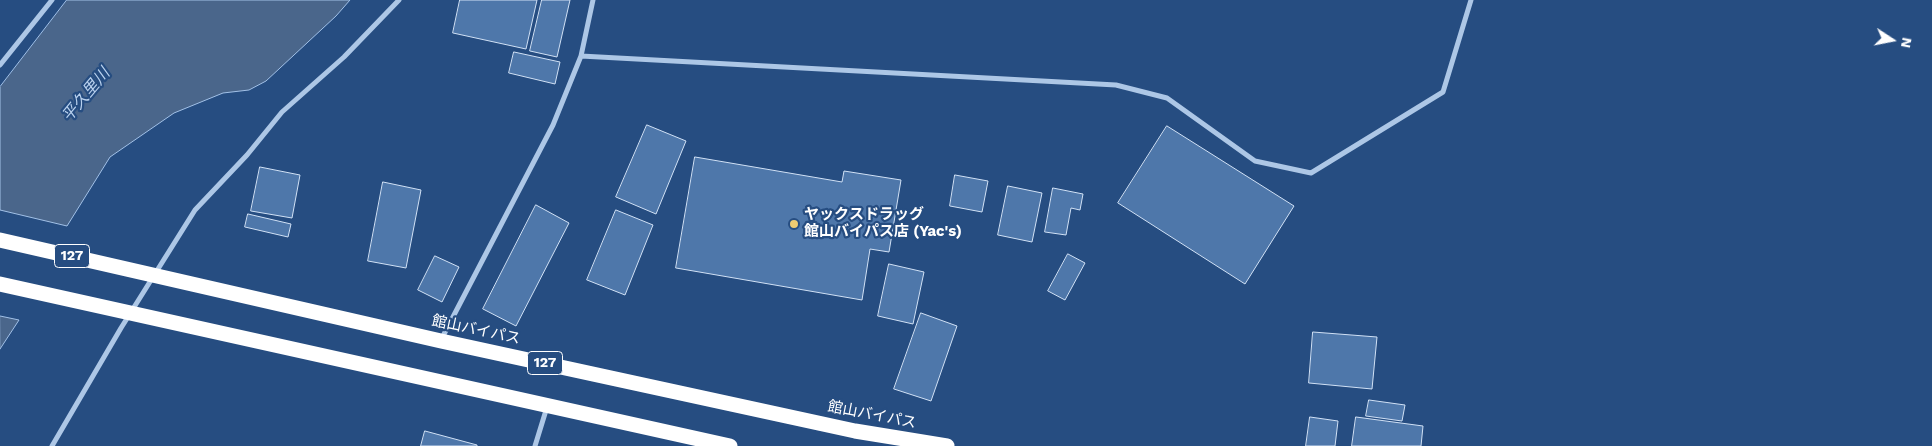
<!DOCTYPE html>
<html>
<head>
<meta charset="utf-8">
<style>
  body { margin:0 }
  #map { position:relative; width:1932px; height:446px; overflow:hidden; background:#264d81; font-family:"Work Sans",sans-serif }
  canvas { display:block }
  .north { position:absolute; left:1867px; top:15px; width:50px; height:50px; -webkit-text-stroke:4px #264d81; paint-order:stroke; rotate:101deg; font-size:14px; font-weight:700; line-height:20px; text-align:center; color:#fff }
  .north::after { content:''; display:block; margin:auto; width:18px; height:22px; background:#fff; clip-path:polygon(50% 0,100% 100%,50% 72%,0 100%) }
</style>
</head>
<body>
<div id="map">
<canvas width="1932" height="446"></canvas>
<div class="north">N</div>
</div>
<script>
const ctx = document.querySelector('canvas').getContext('2d');
ctx.lineJoin = 'round';
function fillPath(path, color) { ctx.fillStyle = color; ctx.fill(path, 'evenodd'); }
function stroke(path, color, width, dash) { ctx.strokeStyle = color; ctx.lineWidth = width; ctx.lineCap = dash ? 'butt' : 'round'; ctx.setLineDash(dash || []); ctx.stroke(path); }
function write(font, color, halo, rows, align = 'center') {
  ctx.font = font + ' "Work Sans","Noto Sans JP",sans-serif'; ctx.lineWidth = 4.5; ctx.setLineDash([]); ctx.textBaseline = 'middle'; ctx.strokeStyle = halo; ctx.fillStyle = color; for (const [text, x, y, turn = 0] of rows) {
    ctx.save(); ctx.translate(x, y); ctx.rotate((+turn || 0) * Math.PI / 180); ctx.textAlign = isNaN(turn) ? turn : align; if (halo) ctx.strokeText(text, 0, 0); ctx.fillText(text, 0, 0); ctx.restore();
  }
}
const water = new Path2D(`
  M67,0H350L336,16L266,81L249,90L223,93L174,113L110,157L67,226L0,210V87Z
  M0,316L19,320L0,349Z`);
const building = new Path2D(`
  M460,0H537L526,49L453,33Z
  M542,0H570L557,57L530,51Z
  M514,52L560,62L555,84L509,73Z
  M647,125L686,141L656,214L616,197Z
  M1167,126L1294,206L1245,284L1118,203Z
  M695,157L842,182L844,171L901,180L889,252L870,249L862,300L676,268Z
  M260,167L300,175L292,218L251,211Z
  M955,175L988,181L982,212L950,206Z
  M383,182L421,190L406,268L368,261Z
  M1008,186L1042,193L1032,242L998,235Z
  M1053,188L1083,194L1080,210L1071,208L1066,235L1045,232Z
  M536,205L569,223L516,326L483,309Z
  M616,210L653,225L625,295L587,280Z
  M248,214L291,224L288,237L245,227Z
  M1068,254L1085,263L1065,300L1048,291Z
  M435,256L459,267L442,302L418,290Z
  M889,264L924,272L913,324L878,316Z
  M921,313L957,326L931,401L894,389Z
  M1313,332L1377,337L1372,389L1309,383Z
  M1369,400L1405,405L1402,421L1366,416Z
  M1310,417L1338,421L1335,446H1306Z
  M1356,417L1423,426L1421,446H1352Z
  M425,431L477,445V446H421Z`);
const street = new Path2D(`
  M581,56L1116,85L1167,98L1255,161L1311,173L1443,92L1471,0
  M0,65L52,0
  M442,338L553,125L581,56L593,0
  M52,446L121,328L195,210L247,155L282,112L344,57L399,0
  M535,446L547,407`);
const highway = new Path2D(`
  M0,240L441,341L855,431L947,446
  M0,284L730,446`);
const markers = [
  [794,224,5,"#efcc72"]
];
const shields = [
  [72,256,35],
  [545,363,35]
];
const shieldNames = [
  ["127",72,256],
  ["127",545,363]
];
const poiNames = [
  ["ヤックスドラッグ",804,215],
  ["館山バイパス店 (Yac's)",804,232]
];
const streetNames = [
  ["館山バイパス",476,330,12],
  ["館山バイパス",872,415,11]
];
const waterNames = [
  ["平久里川",86,95,-50]
];
fillPath(water, '#4a668b');
stroke(water, '#a2c1e7', 1);
fillPath(building, '#4e77aa');
stroke(building, '#d1e1f5', 1);
stroke(street, '#adc7e6', 5);
stroke(highway, '#fff', 15);
for (const [x, y, r, color] of markers) { const dot = new Path2D(); dot.arc(x, y, r, 0, 2 * Math.PI); ctx.fillStyle = color; ctx.fill(dot); stroke(dot, '#264d81', 2); }
for (const [x, y, w] of shields) { const box = new Path2D(); box.roundRect(x - w / 2, y - 11.5, w, 23, 4); ctx.fillStyle = '#264d81'; ctx.fill(box); stroke(box, '#fff', 1); }
write('bold 14px', '#fff', null, shieldNames);
write('bold 15px', '#fff', '#264d81', poiNames, 'left');
write('15px', '#fff', '#264d81', streetNames);
write('italic 16px', '#b9d1ee', '#264d81', waterNames);
</script>
</body>
</html>
